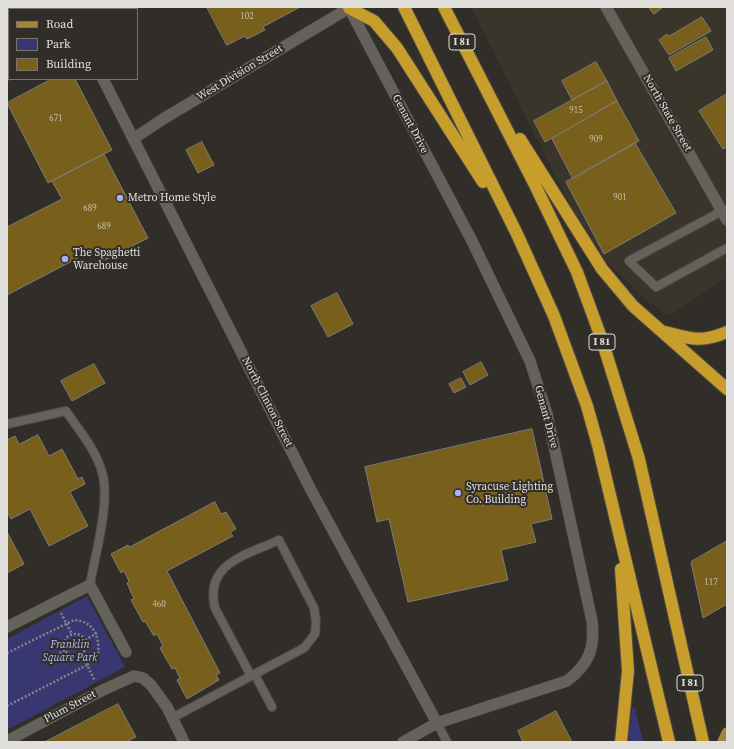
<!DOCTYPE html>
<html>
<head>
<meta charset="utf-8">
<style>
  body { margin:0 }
  #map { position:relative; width:734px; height:749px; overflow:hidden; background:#312e29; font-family:"Source Serif 4",serif }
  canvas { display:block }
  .frame { position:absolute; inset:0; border:8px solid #e0dfdb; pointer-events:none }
  .legend { position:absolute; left:8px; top:8px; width:130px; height:72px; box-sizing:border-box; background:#312e29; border:1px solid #777570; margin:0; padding:5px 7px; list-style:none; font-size:12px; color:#e0dfdb }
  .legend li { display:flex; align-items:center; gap:8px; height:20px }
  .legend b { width:20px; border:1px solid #777570 }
</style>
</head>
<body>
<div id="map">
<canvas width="734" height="749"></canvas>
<div class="frame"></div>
<ul class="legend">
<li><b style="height:5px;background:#a0853f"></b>Road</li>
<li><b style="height:11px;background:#383771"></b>Park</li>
<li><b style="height:11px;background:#785f1c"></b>Building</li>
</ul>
</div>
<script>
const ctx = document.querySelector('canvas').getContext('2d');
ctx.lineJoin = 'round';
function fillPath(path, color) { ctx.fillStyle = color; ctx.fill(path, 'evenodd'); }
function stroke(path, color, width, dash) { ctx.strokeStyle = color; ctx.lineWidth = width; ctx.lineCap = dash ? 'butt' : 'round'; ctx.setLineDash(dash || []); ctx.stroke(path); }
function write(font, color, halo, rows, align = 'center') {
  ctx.font = font + ' "Source Serif 4",serif'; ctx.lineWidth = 4; ctx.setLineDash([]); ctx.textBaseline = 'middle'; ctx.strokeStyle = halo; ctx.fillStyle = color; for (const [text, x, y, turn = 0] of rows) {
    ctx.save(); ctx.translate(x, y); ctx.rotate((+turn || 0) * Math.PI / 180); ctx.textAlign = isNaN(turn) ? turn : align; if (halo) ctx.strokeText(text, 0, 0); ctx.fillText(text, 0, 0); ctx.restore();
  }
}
const built = new Path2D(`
  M471,7H727V277L669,316L646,300L594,249L556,178Z`);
const green = new Path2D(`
  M87,596L125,667L7,730V639Z
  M632,708H635L643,742H628Z`);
const building = new Path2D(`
  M207,7H300L263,27L265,30L247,39L245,36L227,45Z
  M649,7H661L662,8L654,14Z
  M702,17L711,31L669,55L659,40L667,34L669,36Z
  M706,37L713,50L676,71L669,58Z
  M596,62L607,81L572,100L562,81Z
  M52,79H75L112,150L48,183L7,103Z
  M607,81L617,101L545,142L534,121Z
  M727,94V147L723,149L699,111Z
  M617,101L639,141L573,179L552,139Z
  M202,142L214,165L198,173L186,150Z
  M635,143L676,213L604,254L566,182Z
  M104,154L148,238L103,261L97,248L7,295V227L62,199L52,181Z
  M337,293L353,324L328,337L311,306Z
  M481,362L488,375L470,385L463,372Z
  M94,364L105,383L72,401L61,381Z
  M461,378L466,387L454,393L449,384Z
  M532,429L552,519L531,524L536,542L501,550L508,580L408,602L389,519L377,522L365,467Z
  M38,435L49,456L62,449L78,479L82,477L85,484L70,492L88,526L49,546L30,509L11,519L7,512V440L15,436L19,444Z
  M215,502L221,514L226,512L236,529L230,532L233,536L167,571L220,673L216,675L219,680L187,699L177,680L180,678L175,668L172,669L160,648L163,646L157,634L154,636L145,621L143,622L131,600L134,599L127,583L129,581L124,571L121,573L111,554L128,545L129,547Z
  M7,532L24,564L7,573Z
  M727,541V604L703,618L691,562Z
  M118,704L136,737L126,742H45Z
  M556,711L572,742H523L518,731Z`);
const path = new Path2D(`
  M61,613L72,634
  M64 645a11 11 0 1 1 22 0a11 11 0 1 1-22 0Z
  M85,640L97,633
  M7,653L74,620C94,621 100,637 98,655L87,665L82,654
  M56,655L65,650
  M7,706L87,665L95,681`);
const service = new Path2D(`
  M722,211L629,261L656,287L727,248
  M7,424L66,411C79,430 96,450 102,472C111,501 95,554 90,585
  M255,675L272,707
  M172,718L251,676L215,608C204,563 247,555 279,540L314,608L316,621L315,634L304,648L251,676
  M437,723L447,742`);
const minor = new Path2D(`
  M66,7L67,9
  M606,7L727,220
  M7,75L9,73
  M103,79L311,490L437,723
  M133,139L163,119L349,8L471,239L530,361L547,414L592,621C595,649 589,664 567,681L437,723L403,742
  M7,627L90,585L126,652
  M7,741L101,691L134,676L143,678L151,685L167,707L184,742`);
const primary = new Path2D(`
  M723,742L727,733`);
const motorway = new Path2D(`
  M404,7L517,234L554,316L587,406L598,445L669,742
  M444,7L533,181L577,272L602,340L639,459L703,742
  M349,8L374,21L397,48L483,182
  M520,139L602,269L633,306L727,389
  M665,332C691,339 701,343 727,332
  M621,569L628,671L621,742`);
const markers = [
  [120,198,4,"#abaffb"],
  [65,259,4,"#abaffb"],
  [458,493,4,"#abaffb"]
];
const numberNames = [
  ["102",247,17],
  ["915",576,111],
  ["671",56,119],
  ["909",596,140],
  ["901",620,198],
  ["689",90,209],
  ["689",104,227],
  ["117",711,583],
  ["460",159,605]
];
const shields = [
  [462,42,26],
  [602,342,26],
  [690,683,26]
];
const shieldNames = [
  ["I 81",462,42],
  ["I 81",602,342],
  ["I 81",690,683]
];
const streetNames = [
  ["West Division Street",240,73,-31],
  ["North State Street",667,113,60],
  ["Genant Drive",410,124,62],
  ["North Clinton Street",267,402,63],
  ["Genant Drive",546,417,75],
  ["Plum Street",70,707,-28]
];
const poiNames = [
  ["Metro Home Style",128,198],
  ["The Spaghetti",73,253],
  ["Warehouse",73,266],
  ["Syracuse Lighting",466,487],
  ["Co. Building",466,500]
];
const parkNames = [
  ["Franklin",70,645],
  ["Square Park",70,658]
];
fillPath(built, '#3a352a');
fillPath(green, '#383771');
fillPath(building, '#785f1c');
stroke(building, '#7e7c75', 1);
stroke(service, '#4d4b46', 10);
stroke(minor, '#4d4b46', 12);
stroke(primary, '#4d4b46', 12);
stroke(motorway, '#4d4b46', 14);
stroke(path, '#868480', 2.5, [2, 2]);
stroke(service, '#65625c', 8);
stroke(minor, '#65625c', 11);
stroke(primary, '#a0853f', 11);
stroke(motorway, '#c79d2b', 12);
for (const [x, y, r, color] of markers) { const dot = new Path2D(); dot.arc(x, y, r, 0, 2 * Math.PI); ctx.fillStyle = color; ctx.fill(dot); stroke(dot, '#312e29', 1.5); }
write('9px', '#c6bfab', null, numberNames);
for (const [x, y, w] of shields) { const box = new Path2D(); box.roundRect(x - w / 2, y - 8, w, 16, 3); ctx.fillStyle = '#312e29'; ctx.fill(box); stroke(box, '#e0dfdb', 1); }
write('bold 10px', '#e0dfdb', null, shieldNames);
write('11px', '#e0dfdb', '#312e29', streetNames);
write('11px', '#e0dfdb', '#312e29', poiNames, 'left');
write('italic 11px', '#b9bdf9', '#312e29', parkNames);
</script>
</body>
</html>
